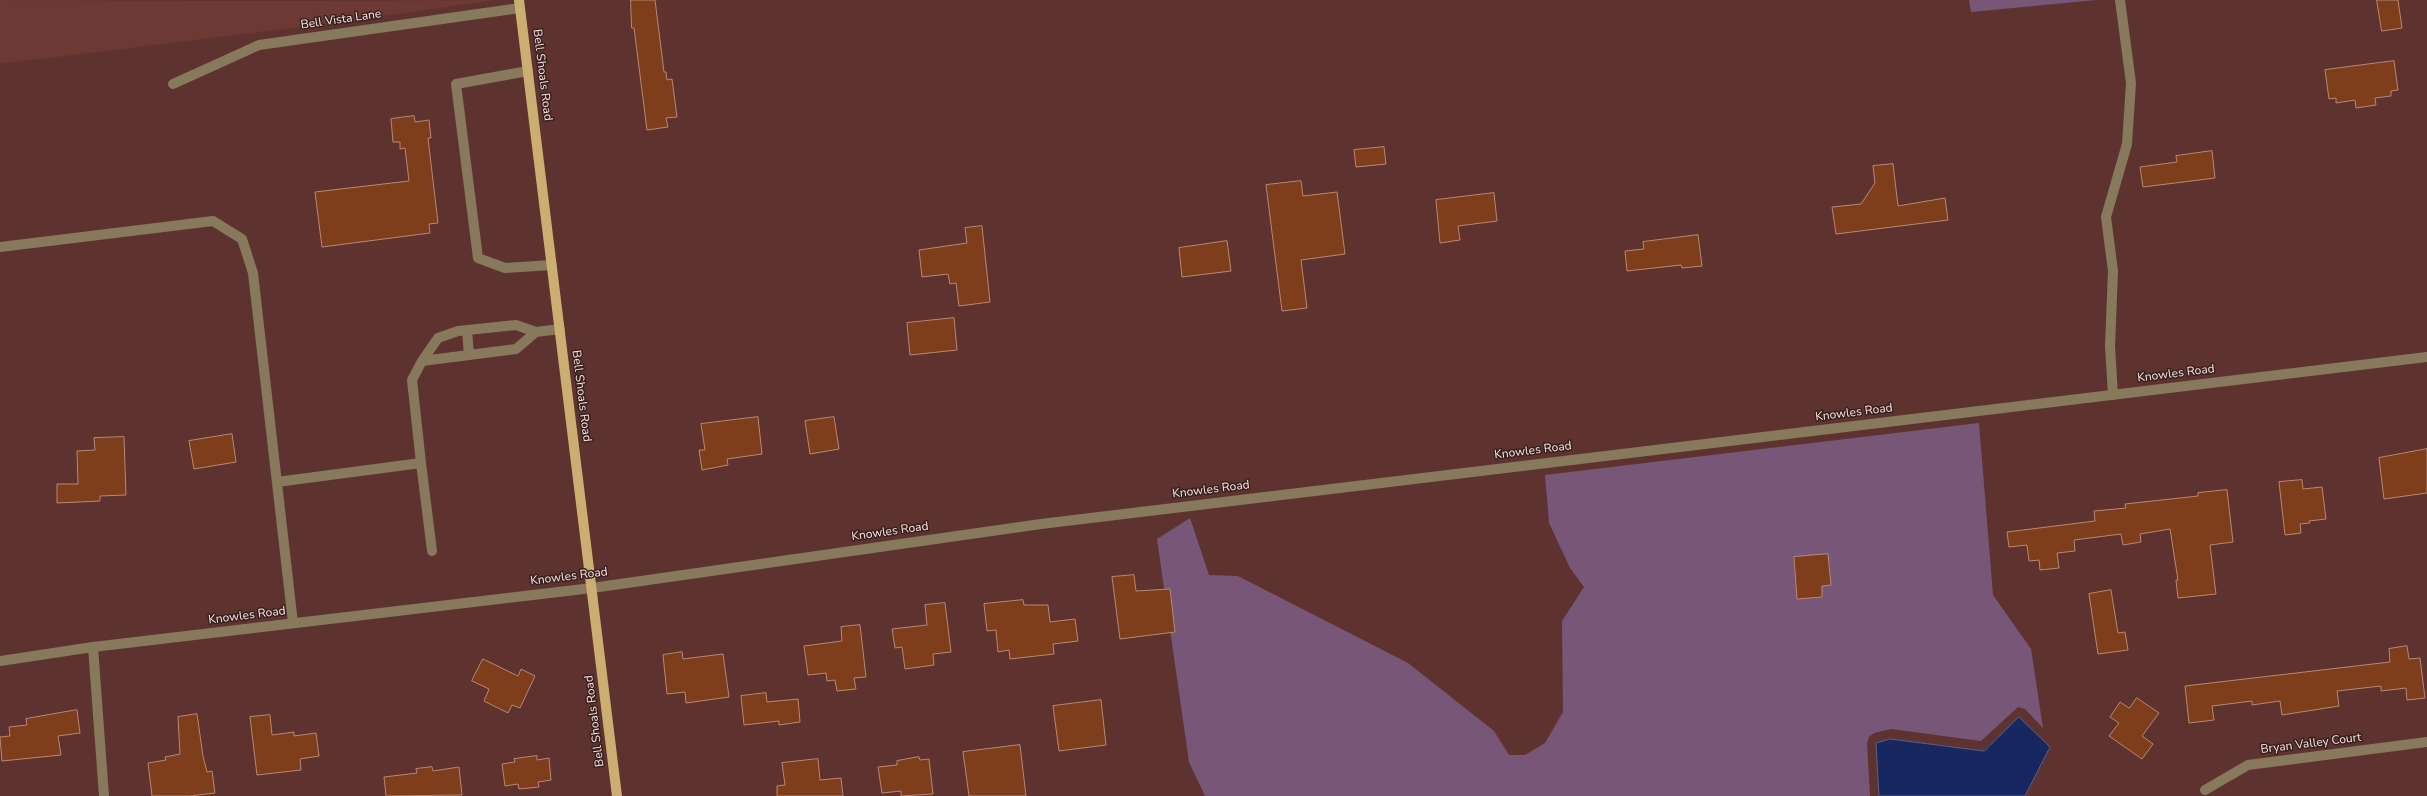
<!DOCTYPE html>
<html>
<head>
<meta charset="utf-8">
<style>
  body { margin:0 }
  canvas { display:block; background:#5e322e }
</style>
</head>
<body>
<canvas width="2427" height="796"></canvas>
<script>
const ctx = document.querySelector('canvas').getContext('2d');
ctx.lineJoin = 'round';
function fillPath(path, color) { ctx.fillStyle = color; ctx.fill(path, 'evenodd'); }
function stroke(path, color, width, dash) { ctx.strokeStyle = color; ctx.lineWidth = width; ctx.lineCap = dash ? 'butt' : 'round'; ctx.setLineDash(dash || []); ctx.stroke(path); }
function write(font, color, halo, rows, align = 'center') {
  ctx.font = font + ' "Nunito Sans",sans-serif'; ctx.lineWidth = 3; ctx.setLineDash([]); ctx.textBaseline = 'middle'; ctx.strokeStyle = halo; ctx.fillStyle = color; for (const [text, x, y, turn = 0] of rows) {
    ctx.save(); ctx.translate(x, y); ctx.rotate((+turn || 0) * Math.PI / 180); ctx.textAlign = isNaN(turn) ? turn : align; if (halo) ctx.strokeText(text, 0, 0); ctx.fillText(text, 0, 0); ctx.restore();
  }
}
const built = new Path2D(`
  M0,0L260,1L496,0L340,22L0,64Z`);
const green = new Path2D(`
  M1969,0H2096L1971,12Z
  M1979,423L1993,595L2031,649L2043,728L2025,709L2018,707L1981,741L1891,729L1874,733L1869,737L1867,743L1870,796H1205L1189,762L1157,539L1190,518L1209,575L1238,576L1408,663L1494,731L1509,755H1525L1545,743L1563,712L1562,621L1584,587L1570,568L1549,523L1545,475Z`);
const water = new Path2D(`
  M2019,717L2050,747L2025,796H1879L1876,743L1890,739L1984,751Z`);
const building = new Path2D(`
  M631,0H655L664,72H666L667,80L672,79L677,117L666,118L668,127L647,130L634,28H632Z
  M2377,0H2398L2402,28L2382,31Z
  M2394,61L2398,90L2391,91V96L2375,98L2376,105L2356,108L2355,100L2336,103V98L2329,99L2325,70Z
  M414,116L415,122L429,120L431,138H428L438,223L429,224L430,233L322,247L315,192L409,181L405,148L400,149V142H393L391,119Z
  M1384,147L1386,164L1356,167L1354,150Z
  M2212,151L2215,178L2143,187L2140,167L2177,162L2176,156Z
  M1893,164L1898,206L1945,198L1948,220L1836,234L1832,207L1861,204L1875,183L1873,166Z
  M1301,181L1303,196L1337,192L1345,254L1301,260L1307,308L1282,311L1266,185Z
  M1494,193L1497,221L1458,226L1460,240L1440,243L1436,200Z
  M982,226L990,302L959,306L956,283L950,284L948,274L922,277L919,250L967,243L965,228Z
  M1698,235L1702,266L1682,268L1681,265L1627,271L1625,251L1644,249L1643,242Z
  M1227,241L1231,271L1182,277L1179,248Z
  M954,318L957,350L910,355L907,323Z
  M758,417L762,454L727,459L728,465L702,470L699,450H705L701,424Z
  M834,417L839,449L810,454L805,421Z
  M232,434L236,462L194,469L189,441Z
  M124,437L126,495L100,496V501L57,503V484H78L77,451L95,450L94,438Z
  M2427,449V493L2384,499L2379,458Z
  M2302,480L2303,489L2322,487L2326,519L2309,521L2310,523L2300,524L2301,533L2285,535L2279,482Z
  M2227,490L2233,542L2210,545L2216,594L2178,598L2176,580H2178L2170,529L2140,534L2141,542L2123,545L2121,534L2074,540L2075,551L2057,553L2059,568L2040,570L2039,560L2029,561L2027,545L2009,547L2007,532L2095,521L2094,511L2126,508L2125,504L2198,496V493Z
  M1828,554L1831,585L1822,586V597L1797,599L1794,557Z
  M1134,575L1136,591L1170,589L1175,632L1120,639L1112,577Z
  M2111,590L2118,633L2125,632L2128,650L2098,654L2089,594Z
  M1023,600L1024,605H1048L1050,622L1075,619L1078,641L1053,644L1054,654L1010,659L1009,650L998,652L996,630L987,631L984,604Z
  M945,603L951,652L933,654L934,665L905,669L902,647L895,648L892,629L927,625L925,605Z
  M860,625L866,677L854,678L856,689L837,691L835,680L827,681L826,673L808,675L804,646L842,641L841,627Z
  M2407,646L2409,659L2420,658L2425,698L2407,700L2406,688L2381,691V686L2337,691L2339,706L2282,715L2280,701L2252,705V701L2212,706L2214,720L2189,723L2185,686L2390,662L2389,649Z
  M682,652L683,659L723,654L729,697L686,703L685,692L667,694L663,655Z
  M483,659L518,676L521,669L535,676L520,708L512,705L508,713L484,701L489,689L472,681Z
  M766,693L767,702L798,699L800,722L779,725V721L744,725L741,696Z
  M2137,698L2159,713L2142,736L2153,744L2142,759L2109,736L2119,723L2110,717L2120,702L2129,708Z
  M1101,700L1106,745L1059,751L1053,706Z
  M77,710L80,733L58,736L61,755L2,761L0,737L10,736L9,727L27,725L26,719Z
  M197,714L203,756L207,772L212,771L215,793L190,796H152L148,763L166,760L165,757L180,754L178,717Z
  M270,715L272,735L294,732V736L316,733L319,756L300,759L301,770L257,775L250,717Z
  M1020,745L1026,796H969L963,752Z
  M537,756V760L549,758L551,780L538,782L539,787L519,789L518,784L505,786L502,764L515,762L514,759Z
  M919,757L920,760L929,759L933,794L901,796V791L882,793L878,767L897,765V761Z
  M818,759L820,780L841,778L843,796H777V786L785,785L782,763Z
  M432,767L433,771L459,767L462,795L386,796L384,777L417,773L416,769Z`);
const minor = new Path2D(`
  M528,71L456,84L478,258L505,268L552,265
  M173,84L259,45L520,8
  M0,247L213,221L242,239L253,273L293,623
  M467,330L469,355
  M536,332L516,349L422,361L438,338L458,331L516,325L536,332L560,329
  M2113,395L2110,346L2113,271L2106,217L2127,144L2131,83L2120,0
  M421,463L412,380L422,361
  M277,482L421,463L432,551
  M93,647L104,796
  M0,661L93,647L592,588L1041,524L2427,357
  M2205,790L2248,765L2427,742`);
const major = new Path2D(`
  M519,0L617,796`);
const streetNames = [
  ["Bell Vista Lane",341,20,-8],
  ["Bell Shoals Road",542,75,83],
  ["Knowles Road",2176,374,-7],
  ["Bell Shoals Road",581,396,83],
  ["Knowles Road",1854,413,-7],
  ["Knowles Road",1533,451,-7],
  ["Knowles Road",1211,490,-7],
  ["Knowles Road",890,532,-8],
  ["Knowles Road",569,577,-7],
  ["Knowles Road",247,616,-7],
  ["Bell Shoals Road",595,721,-97],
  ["Bryan Valley Court",2311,744,-7]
];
fillPath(built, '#6c3934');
fillPath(green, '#785678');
fillPath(water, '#16285f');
stroke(water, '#5c6085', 1);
fillPath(building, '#7e3d1b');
stroke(building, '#b68974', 1);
stroke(minor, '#86795c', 10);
stroke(major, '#cbaf72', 10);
write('12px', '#ffe2df', '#35211f', streetNames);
</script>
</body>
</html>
